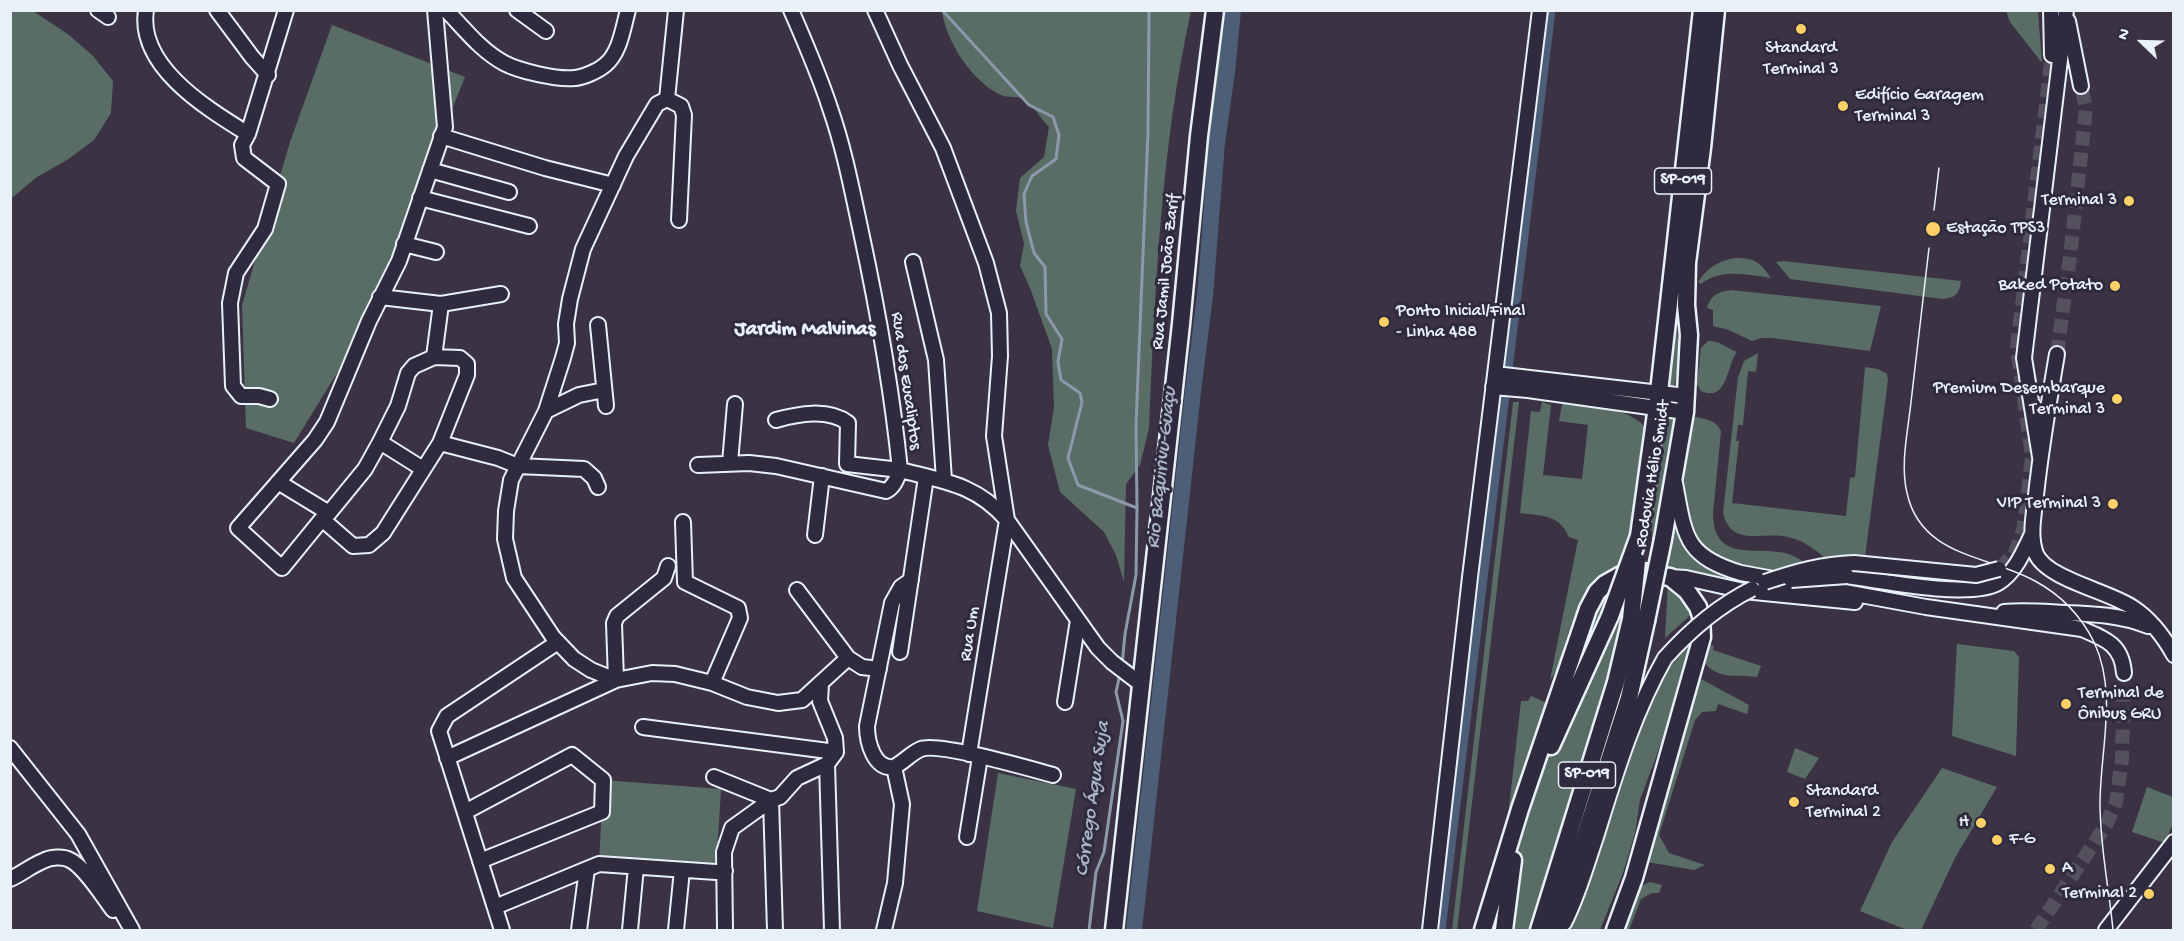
<!DOCTYPE html>
<html>
<head>
<meta charset="utf-8">
<style>
  body { margin:0 }
  #map { position:relative; width:2184px; height:941px; overflow:hidden; background:#3b3343; font-family:"Gochi Hand",sans-serif }
  canvas { display:block }
  .frame { position:absolute; inset:0; border:12px solid #e8f1f8; pointer-events:none }
  .north { position:absolute; left:2112px; top:12px; width:60px; height:60px; -webkit-text-stroke:4px #2f2a3d; paint-order:stroke; rotate:293deg; font-size:16px; font-weight:700; line-height:24px; text-align:center; color:#e8f1f8 }
  .north::after { content:''; display:block; margin:auto; width:21px; height:27px; background:#e8f1f8; clip-path:polygon(50% 0,100% 100%,50% 72%,0 100%) }
</style>
</head>
<body>
<div id="map">
<canvas width="2184" height="941"></canvas>
<div class="frame"></div>
<div class="north">N</div>
</div>
<script>
const ctx = document.querySelector('canvas').getContext('2d');
ctx.lineJoin = 'round';
function fillPath(path, color) { ctx.fillStyle = color; ctx.fill(path, 'evenodd'); }
function stroke(path, color, width, dash) { ctx.strokeStyle = color; ctx.lineWidth = width; ctx.lineCap = dash ? 'butt' : 'round'; ctx.setLineDash(dash || []); ctx.stroke(path); }
function write(font, color, halo, rows, align = 'center') {
  ctx.font = font + ' "Gochi Hand",sans-serif'; ctx.lineWidth = 6; ctx.setLineDash([]); ctx.textBaseline = 'middle'; ctx.strokeStyle = halo; ctx.fillStyle = color; for (const [text, x, y, turn = 0] of rows) {
    ctx.save(); ctx.translate(x, y); ctx.rotate((+turn || 0) * Math.PI / 180); ctx.textAlign = isNaN(turn) ? turn : align; if (halo) ctx.strokeText(text, 0, 0); ctx.fillText(text, 0, 0); ctx.restore();
  }
}
const green = new Path2D(`
  M11,10L33,11L69,35L93,56L113,81L111,113L94,140L67,160L37,177L13,197L11,201Z
  M942,11H1191C1161,147 1155,288 1149,428L1140,465L1126,484L1124,582L1116,555L1104,532L1060,492L1048,445L1054,407L1052,349L1030,288L1020,266L1024,243L1016,211L1020,178L1044,157L1049,127C1043,121 1031,103 1024,99C1018,96 1008,98 1001,95C972,82 946,41 942,11Z
  M1223,11H1230L1212,139L1213,153L1210,160L1209,176L1210,222L1206,261L1201,263L1209,127Z
  M2006,11H2038L2042,63L2010,22Z
  M332,25L465,77L445,127L399,261L364,329L294,443L246,428L242,305L290,142Z
  M1735,258C1755,258 1760,262 1771,278C1747,275 1722,268 1701,284L1698,282C1707,268 1718,261 1735,258Z
  M1783,261L1952,280L1961,281C1959,294 1956,298 1942,299L1790,279L1776,262Z
  M1731,290L1881,306L1870,351L1772,338H1761L1752,341L1729,330L1713,326V310L1707,308C1711,295 1718,292 1731,290Z
  M1675,319C1679,334 1682,377 1672,389L1666,386Z
  M1708,341C1720,340 1726,348 1737,352C1726,366 1728,403 1701,391L1697,384L1701,348Z
  M1758,353L1756,372L1748,371L1743,425H1738L1736,441H1739L1732,503L1846,516L1850,478L1855,477L1865,367L1878,369L1887,374L1888,380L1865,557L1826,559C1815,549 1803,540 1788,537C1764,531 1731,548 1723,513L1738,377L1744,361Z
  M1513,402H1519L1457,930H1452Z
  M1542,402L1551,405L1543,475L1582,479L1588,425L1559,421L1562,405L1564,403C1592,407 1628,406 1647,429L1634,535L1624,568C1585,579 1574,614 1563,650C1560,661 1558,671 1550,680L1578,540L1569,537C1559,514 1542,516 1520,513L1531,411L1540,412Z
  M1665,413L1674,416L1670,455L1654,542H1652L1651,508L1661,418Z
  M1696,417C1706,419 1716,420 1721,431L1713,514C1714,559 1748,548 1779,552C1789,553 1797,557 1805,563L1759,575L1711,556L1695,538L1690,527L1683,496L1688,427L1692,419Z
  M1671,519C1689,563 1706,564 1748,579C1724,587 1691,576 1669,568Z
  M1668,581L1695,611L1665,638Z
  M1619,582L1551,733L1598,600Z
  M1620,619L1622,623L1603,702L1530,930H1507L1522,824L1532,788L1617,620Z
  M1957,644L2014,651L2019,657L2016,756L1952,736Z
  M1711,645L1714,646L1713,650L1761,666L1757,677C1735,674 1719,681 1703,661L1708,647Z
  M1688,646L1693,657L1640,800L1635,833L1623,873L1600,930H1571C1593,881 1607,829 1624,778C1640,730 1652,683 1688,646Z
  M1698,679H1701L1749,705L1747,714L1718,704L1716,711L1702,712L1695,720L1659,835L1669,853L1705,865L1694,870L1647,862Z
  M1531,696L1545,702L1548,707L1477,930H1474L1507,825L1521,701H1528Z
  M1795,748L1819,758L1805,779L1787,772Z
  M1942,768L1997,787L1955,858L1921,930H1907L1860,911L1892,842Z
  M998,773L1076,789L1053,928L977,911Z
  M603,780L721,789L716,872L599,864Z
  M2147,787L2173,797V823L2165,843L2132,832Z
  M1650,882L1662,885L1659,893H1652L1641,899L1629,930H1619L1636,888Z`);
const stream = new Path2D(`
  M942,10L1029,105L1053,117L1059,135L1056,159L1032,176L1024,194L1026,222L1034,253L1045,267L1046,314L1062,339L1058,362L1061,380L1080,393L1082,402L1068,458L1078,485L1137,508L1136,575L1125,634L1122,665
  M1137,508L1136,425L1148,132L1149,10
  M1089,930L1096,872L1104,852L1123,721L1116,692L1120,674`);
const canal = new Path2D(`
  M1441,930L1551,10`);
const river = new Path2D(`
  M1134,930L1193,392L1205,296L1217,143L1227,72L1233,10`);
const minorTunnel = new Path2D(`
  M2057,354L2070,257L2086,108L2081,86
  M1999,569L2014,555L2021,537L2024,526L2032,457L2017,347L2052,55
  M2036,930L2106,825L2116,802L2122,759L2124,673`);
const minor = new Path2D(`
  M98,10L108,17
  M146,10C137,67 208,109 248,134
  M217,10L252,57L268,75
  M435,10L445,127L399,261L369,321L327,422L315,440L238,528L282,568L322,519L353,546L369,545L383,533L440,443L498,458L518,466L584,469L594,478L598,487
  M446,10C464,28 480,50 504,63C519,71 557,80 575,78C584,77 598,71 605,65C620,53 623,28 628,10
  M517,10L546,31
  M791,10C805,42 819,74 830,108C844,148 852,190 861,232C878,311 892,390 900,470C943,481 976,484 1007,520L1098,648L1112,662L1142,685
  M875,10L900,65L943,148L986,263L999,313L1000,356L994,436L1007,520L969,754
  M2051,10L2052,55
  M2068,21L2081,86
  M667,99L676,10
  M441,136L545,168L613,185
  M430,170L509,192
  M420,198L529,226
  M679,220L684,115L681,106L667,99L657,104L626,156L583,249L570,299L566,324L567,343L563,358L546,411L511,480L506,511L505,539L514,578L553,637L574,659L591,670L616,680L652,673L675,674L712,683L747,697L778,703L802,700L848,658
  M404,244L436,252
  M913,262L936,360L944,480
  M380,297L441,304L501,294
  M598,325L606,406
  M2057,354C2049,401 2041,448 2036,495C2034,514 2029,536 2036,554C2047,579 2108,591 2132,607C2149,618 2164,637 2174,655
  M434,357L441,304
  M1495,374L1686,396
  M1493,387L1528,390L1685,412
  M270,399L259,396H241L233,386L230,303L236,273L265,229L278,184L244,158L242,145L248,134L286,10
  M546,411L579,395L604,390
  M380,442L398,406L408,373L414,366L434,357L460,358L467,364V375L440,443
  M2040,457L2024,358L2066,10
  M730,463L735,404
  M698,465L749,463L776,466L886,491C894,487 897,478 900,470L847,464L848,423C828,408 798,414 776,420
  M278,482L329,513L323,518
  M1675,483C1685,536 1684,556 1741,573L1926,607L2082,629C2106,639 2122,645 2124,673
  M329,513L365,469L380,442L423,469
  M683,522L685,582L738,608L740,618L712,683
  M815,535L822,476
  M1847,576C1880,581 1971,599 1998,583C2015,573 2024,551 2032,534
  M1670,577L1686,578L1744,591L1855,602
  M911,580L901,587L892,603L867,726C867,742 874,770 894,767C904,762 911,753 921,749C938,742 1031,769 1053,775
  M797,590L848,658L862,667L879,669
  M2004,612C2025,610 2045,612 2065,613C2094,614 2121,615 2148,626
  M900,652L926,477
  M1065,702L1078,620
  M643,727L836,752
  M10,748L78,834L132,930
  M447,758L616,680L614,623L617,616L664,578L668,566
  M827,764L832,930
  M714,777L771,800L780,797L797,778L827,764L836,752L835,738L820,701L821,684
  M465,812L572,755L603,780L602,812L480,861
  M967,837L980,757
  M10,879C22,874 32,865 43,861C50,857 63,856 70,860C85,867 103,897 113,910
  M495,907L599,864L716,872L725,871
  M1564,923C1578,896 1586,866 1596,837C1615,776 1633,714 1665,658
  M502,930L439,731L447,716L558,642
  M579,930L587,869
  M630,930L636,867
  M676,930L682,870
  M725,930L724,852L732,828L771,800L775,930
  M884,930L895,883L902,804L894,767
  M1430,930L1470,577L1540,10
  M2106,930L2174,842`);
const major = new Path2D(`
  M1639,536L1659,392L1702,10
  M1663,539L1685,412L1689,335L1686,305L1687,263L1702,148L1716,10
  M1551,746L1610,616
  M1114,930L1181,324L1199,136L1215,10
  M1483,930L1520,809L1588,609L1597,592L1605,584L1621,575L1638,573L1670,577L1687,591L1698,607L1701,616L1702,637L1634,878L1615,930
  M1504,930L1513,860
  M1539,930L1616,682L1631,619
  M1555,930L1629,698L1646,621`);
const tram = new Path2D(`
  M1934,210L1939,168
  M1929,248C1923,300 1917,351 1911,402C1908,431 1900,464 1907,493C1921,557 1988,555 2035,581C2061,595 2081,616 2094,642C2118,693 2100,750 2100,804C2100,847 2109,888 2113,930`);
const minorBridge = new Path2D(`
  M1791,580L1847,576
  M1765,582C1795,572 1822,564 1854,563L1976,575L1999,569
  M1665,658C1691,629 1718,606 1752,589`);
const majorBridge = new Path2D(`
  M1610,616L1639,536
  M1631,619L1637,561
  M1646,621L1663,539`);
const markers = [
  [1801,29,6,"#ffd166"],
  [1843,106,6,"#ffd166"],
  [2129,201,6,"#ffd166"],
  [1933,229,8,"#ffd166"],
  [2115,286,6,"#ffd166"],
  [1384,322,6,"#ffd166"],
  [2117,399,6,"#ffd166"],
  [2113,504,6,"#ffd166"],
  [2066,704,6,"#ffd166"],
  [1794,802,6,"#ffd166"],
  [1981,823,6,"#ffd166"],
  [1997,840,6,"#ffd166"],
  [2050,869,6,"#ffd166"],
  [2149,894,6,"#ffd166"]
];
const shields = [
  [1683,181,57],
  [1587,775,57]
];
const shieldNames = [
  ["SP-019",1683,181],
  ["SP-019",1587,775]
];
const poiNames = [
  ["Standard",1801,49,"center"],
  ["Terminal 3",1801,70,"center"],
  ["Edifício Garagem",1855,96],
  ["Terminal 3",1855,117],
  ["Terminal 3",2117,201,"right"],
  ["Estação TPS3",1946,229],
  ["Baked Potato",2103,286,"right"],
  ["Ponto Inicial/Final",1396,312],
  ["- Linha 488",1396,333],
  ["Premium Desembarque",2105,389,"right"],
  ["Terminal 3",2105,410,"right"],
  ["VIP Terminal 3",2101,504,"right"],
  ["Terminal de",2078,694],
  ["Ônibus GRU",2078,715],
  ["Standard",1806,792],
  ["Terminal 2",1806,813],
  ["H",1969,823,"right"],
  ["F-G",2009,840],
  ["A",2062,869],
  ["Terminal 2",2137,894,"right"]
];
const streetNames = [
  ["Rua Jamil João Zarif",1167,272,-84],
  ["Rua dos Eucaliptos",905,381,82],
  ["Rodovia Hélio Smidt",1654,474,-81],
  ["Rua Um",971,634,-81]
];
const waterNames = [
  ["Rio Baquirivu-Guaçu",1163,468,-84],
  ["Córrego Água Suja",1094,799,-82]
];
const quarterNames = [
  ["Jardim Malvinas",805,331]
];
fillPath(green, '#596d66');
stroke(stream, '#8b99ab', 3);
stroke(canal, '#4d5e78', 9);
stroke(river, '#4d5e78', 16);
stroke(minorTunnel, '#55505e', 14, [14, 7]);
stroke(minor, '#e8f1f8', 18);
stroke(major, '#e8f1f8', 21);
stroke(minor, '#2f2a3d', 14);
stroke(major, '#2f2a3d', 16);
stroke(tram, '#e8f1f8', 1.5);
stroke(minorBridge, '#e8f1f8', 18, []);
stroke(majorBridge, '#e8f1f8', 21, []);
stroke(minorBridge, '#2f2a3d', 14);
stroke(majorBridge, '#2f2a3d', 16);
for (const [x, y, r, color] of markers) { const dot = new Path2D(); dot.arc(x, y, r, 0, 2 * Math.PI); ctx.fillStyle = color; ctx.fill(dot); stroke(dot, '#2f2a3d', 2); }
for (const [x, y, w] of shields) { const box = new Path2D(); box.roundRect(x - w / 2, y - 13, w, 26, 4.5); ctx.fillStyle = '#2f2a3d'; ctx.fill(box); stroke(box, '#e8f1f8', 1.5); }
write('bold 16px', '#e8f1f8', null, shieldNames);
write('18px', '#e8f1f8', '#2f2a3d', poiNames, 'left');
write('18px', '#e8f1f8', '#2f2a3d', streetNames);
write('italic 20px', '#aab6c5', '#2f2a3d', waterNames);
write('bold 21px', '#e8f1f8', '#2f2a3d', quarterNames);
</script>
</body>
</html>
